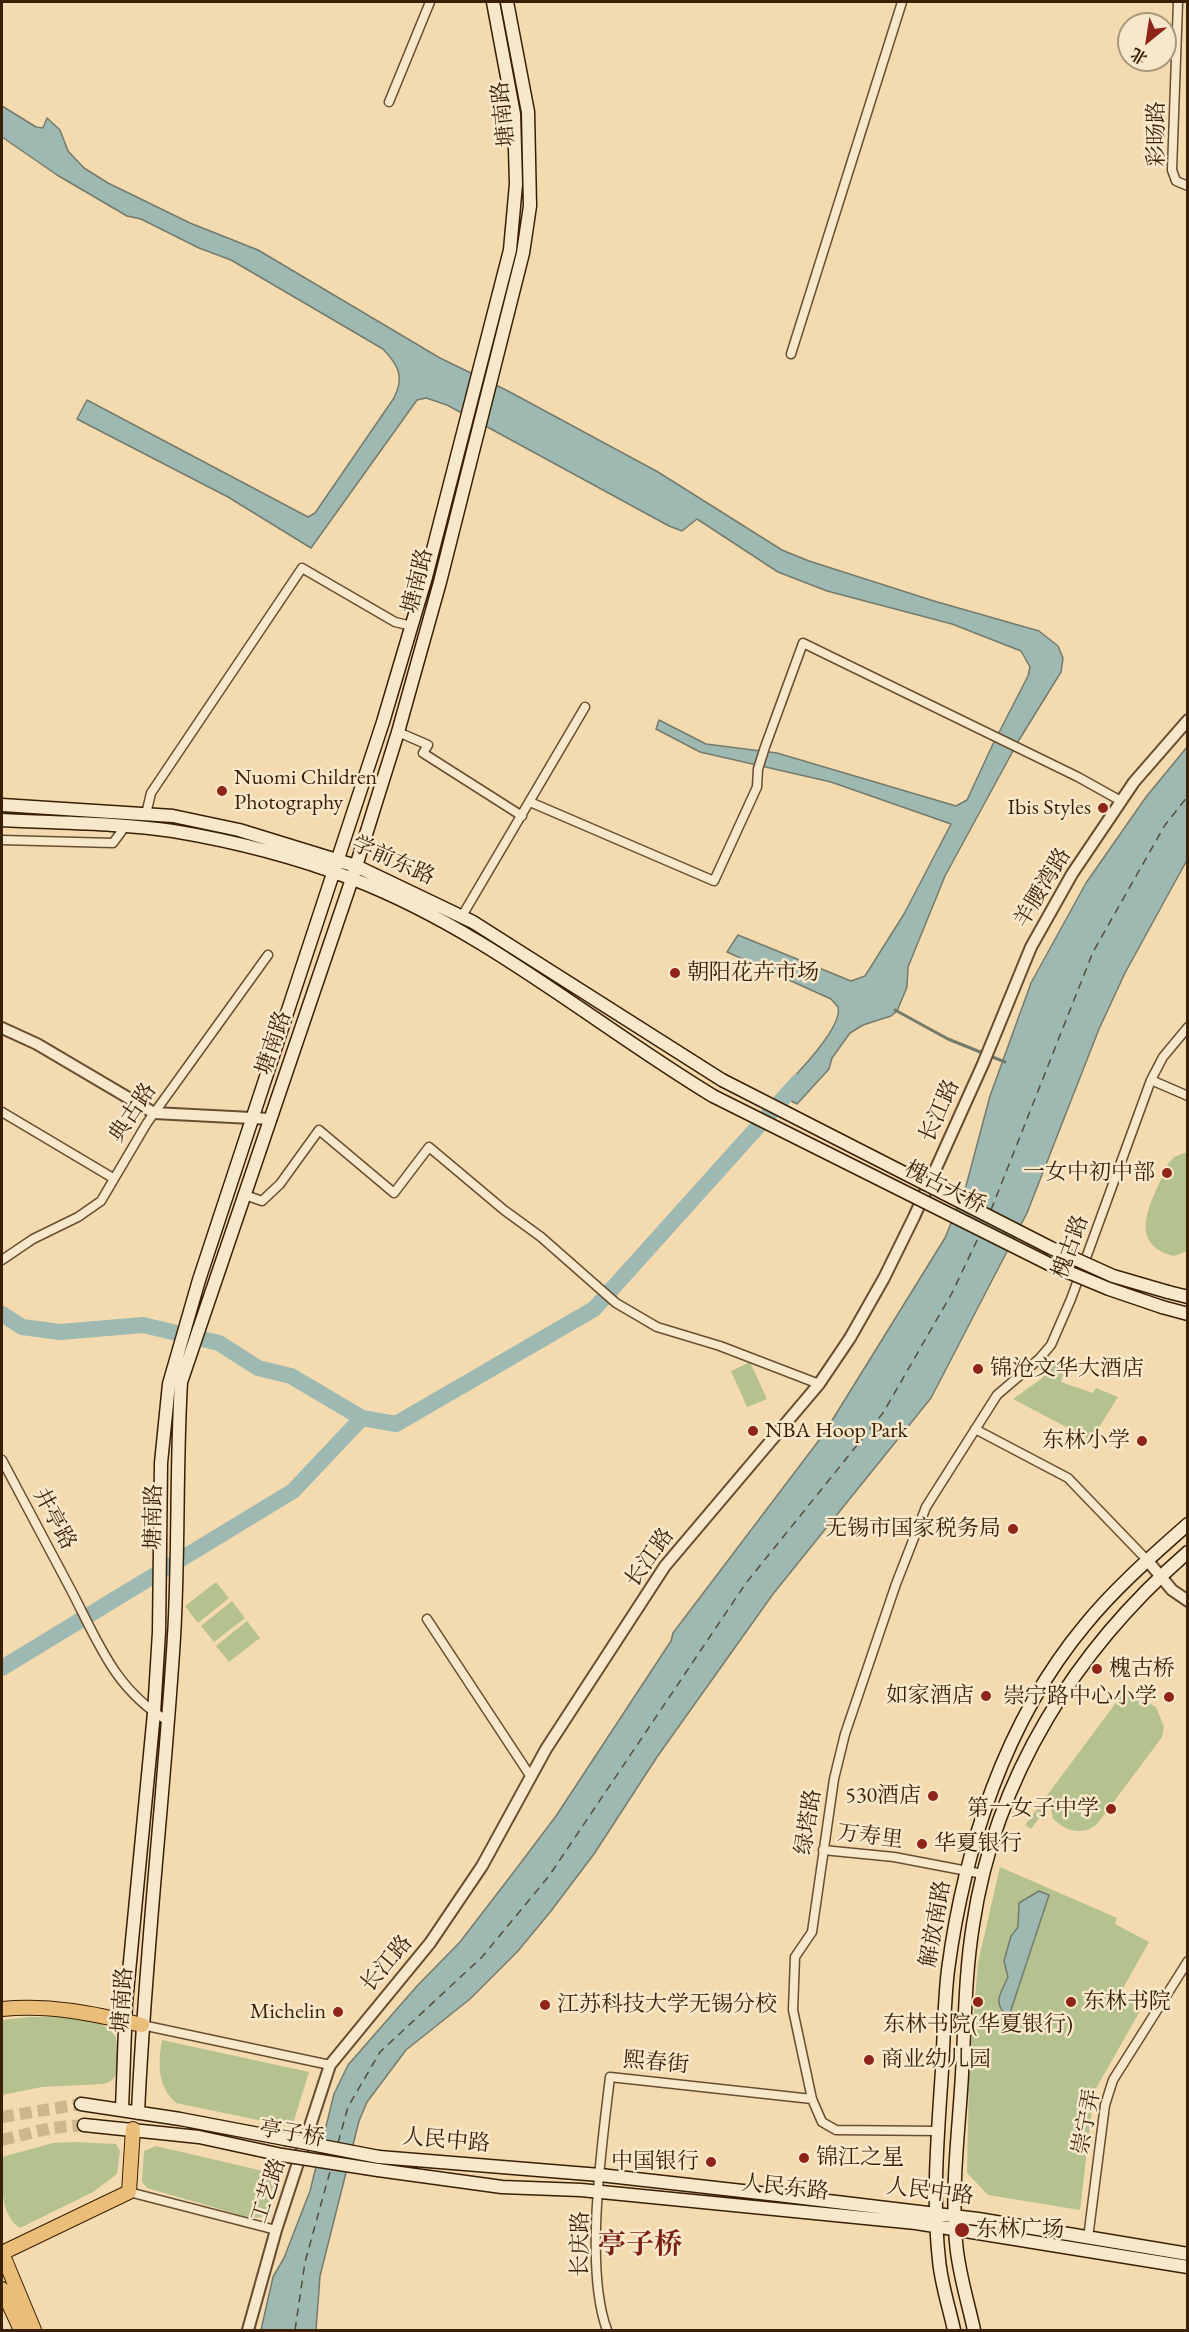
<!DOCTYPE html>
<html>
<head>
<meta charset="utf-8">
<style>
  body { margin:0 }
  #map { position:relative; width:1189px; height:2332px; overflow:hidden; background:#f3dbaf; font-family:"EB Garamond","Noto Serif SC",serif }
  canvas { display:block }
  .frame { position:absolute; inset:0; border:3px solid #391f04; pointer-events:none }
  .north { position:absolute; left:1117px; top:12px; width:60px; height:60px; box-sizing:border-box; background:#f7e8cb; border:2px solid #ab987b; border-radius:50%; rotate:210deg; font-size:16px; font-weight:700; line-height:24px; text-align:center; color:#391f04 }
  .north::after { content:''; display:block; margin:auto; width:21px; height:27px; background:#8f2418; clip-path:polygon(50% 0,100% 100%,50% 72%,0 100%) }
</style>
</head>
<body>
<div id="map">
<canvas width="1189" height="2332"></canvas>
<div class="frame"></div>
<div class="north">北</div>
</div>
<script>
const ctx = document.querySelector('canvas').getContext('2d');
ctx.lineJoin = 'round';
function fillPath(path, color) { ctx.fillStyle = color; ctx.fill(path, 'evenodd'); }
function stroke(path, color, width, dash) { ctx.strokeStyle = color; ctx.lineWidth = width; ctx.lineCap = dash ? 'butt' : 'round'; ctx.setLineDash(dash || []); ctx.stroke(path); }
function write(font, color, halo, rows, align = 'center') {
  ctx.font = font + ' "EB Garamond","Noto Serif SC",serif'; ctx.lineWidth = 5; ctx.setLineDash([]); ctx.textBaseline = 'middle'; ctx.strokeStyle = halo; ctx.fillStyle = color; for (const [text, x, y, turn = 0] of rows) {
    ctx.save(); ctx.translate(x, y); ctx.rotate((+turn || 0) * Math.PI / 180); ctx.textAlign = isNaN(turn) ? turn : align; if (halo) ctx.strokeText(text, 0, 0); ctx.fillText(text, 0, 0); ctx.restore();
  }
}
const green = new Path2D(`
  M1187,1152V1251L1174,1256C1122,1243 1155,1196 1168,1164L1174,1157Z
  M750,1362L767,1399L747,1407L731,1371Z
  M1056,1363L1065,1367L1061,1382L1093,1393L1096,1388L1118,1397L1091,1440L1013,1399L1041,1379Z
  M216,1582L229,1598L198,1623L185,1606Z
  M232,1601L245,1618L214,1642L201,1626Z
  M247,1621L260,1638L229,1662L216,1646Z
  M1127,1688L1133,1693L1129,1699L1139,1698L1156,1707L1164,1727L1162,1737L1098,1823C1083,1837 1066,1831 1053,1819L1050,1804L1031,1829L1025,1825Z
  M1000,1867L1117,1918L1115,1924L1149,1942L1121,1992L1140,2011L1094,2092L1080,2210L988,2195L967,2173L969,2074L978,1963Z
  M30,2017C50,2017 106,2015 115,2036C119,2045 117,2055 117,2064C116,2077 115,2081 103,2084L42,2087L2,2095V2020Z
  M162,2040L309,2072L292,2127L176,2103C157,2085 158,2065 162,2040Z
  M75,2142L116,2144L120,2151L117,2174L93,2192L20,2228C0,2216 1,2180 2,2157L53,2143Z
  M156,2146L276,2174L267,2210L262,2217L251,2218L147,2188L142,2182L144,2151Z`);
const water = new Path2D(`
  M2,106L36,127L43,128L47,118L60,130L68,151L84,168L108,183L190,223L258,250L440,358L508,391L658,472L782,550L809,561L934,601L1039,631L1058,646L1063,658L1061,672L1019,740L945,876L908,967L907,987L897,1011L891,1016L863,1025L850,1033L832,1058L829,1069L797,1104L778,1094C792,1079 844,1027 838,1007L831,999L727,952L738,935L851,981L865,976L904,914L951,824L831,782L700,752L656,729L659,720L706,744L777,753L956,806L967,800L992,746L1028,676L1030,667L1021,651L952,624L827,591L778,572L697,519L682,531L669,526L447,405L426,398L417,400L311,548L228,497L77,419L87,400L308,517L315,513L394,398C405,376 398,365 383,349L231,260L199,248L141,219L127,216L57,175L2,137Z
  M1187,747V860L1125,973L1099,1029L1027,1213L931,1398L773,1594L657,1757L594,1854L551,1911L518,1951L470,1999L406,2050L367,2102L359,2121L320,2276L316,2330H261L273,2277L284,2258L310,2191L334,2094L348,2065L417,1986L460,1942L513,1873L556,1816L671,1641L673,1633L823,1435L945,1238L966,1186L990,1096L1031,983L1086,883L1146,797Z
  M1039,1891L1049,1895L1008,2019C992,2000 1000,1996 1008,1977L1004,1961L1011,1936L1018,1927L1019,1903Z`);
const stream = new Path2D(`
  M895,1010L948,1039L1005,1062`);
const river = new Path2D(`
  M2,1314L22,1327L60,1332L143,1325L219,1343L258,1368L291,1376L362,1418
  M2,1668L293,1491L362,1418L396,1424L594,1309L798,1082`);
const ferry = new Path2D(`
  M991,1210L1093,952L1165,825L1188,796
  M338,2143L348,2107L380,2052L482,1957L549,1876L746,1583L883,1413L952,1293L980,1234
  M295,2330L305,2262L331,2168`);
const secondaryTunnel = new Path2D(`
  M2,2117L81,2104
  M2,2140L51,2128L84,2125`);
const minor = new Path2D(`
  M1178,2L1172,170L1176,181L1188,186
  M389,102L430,2
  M791,354L902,2
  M398,732L428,745L423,753L522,816
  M530,802L714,881L757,787L758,769L765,747L803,643L1078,777L1121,801
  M146,814L151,793L302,568L395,622L412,626
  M2,840L113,843L124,828
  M462,916L585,707
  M1151,1080L1188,1096
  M2,1112L113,1178
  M245,1195L262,1201L280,1184L319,1130L394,1193L429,1147L504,1210L541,1237L616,1303L657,1327L720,1346L819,1384
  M2,1260L33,1239L78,1217L101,1201L147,1123L268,955
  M975,1429L1068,1478L1147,1560
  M2,1460C25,1503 48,1547 71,1590C98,1642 115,1690 168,1721
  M427,1619L531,1777
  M823,1850L894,1857L983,1874
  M142,2025L330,2065
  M938,2131L836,2130L822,2122L812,2099L793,2010L795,1957L812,1932L834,1779L845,1734L896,1584L926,1507L997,1395L1039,1359L1051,1345L1071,1299L1151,1080L1163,1057L1188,1027
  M129,2192L276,2230
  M1088,2238L1105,2105L1113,2080L1188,1961
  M607,2330C584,2268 602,2145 610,2077L812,2099`);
const tertiary = new Path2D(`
  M2,1028L37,1044L154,1113L271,1119
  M1147,1560L1172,1590L1188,1601
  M248,2330L276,2230L330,2065L430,1943L482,1866L546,1749L665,1566L819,1384L850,1338L884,1278L914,1217L983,1064L1031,947L1072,874L1134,782L1188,720`);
const secondary = new Path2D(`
  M2,805L173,816L239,830L356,866L473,922L722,1080
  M2,820C57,823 119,823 173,831C233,841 296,857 353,879C485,930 594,1024 713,1096
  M1168,1292L1188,1297
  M1162,1307L1188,1314
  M81,2104L180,2119L285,2139
  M122,2109L126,2003L154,1713L159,1632L161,1463L169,1384L199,1280L383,722L426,577L510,250L516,184L514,114L493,2
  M138,2113C145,1954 164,1796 174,1637C179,1552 176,1467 181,1382L352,879L398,732L440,582L523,253L530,206L528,112L507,2
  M84,2125L199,2137L282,2155
  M379,2157L600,2175L778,2195L978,2219L1188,2254
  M378,2170L502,2187L581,2190L916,2223L1188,2267
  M954,2330C949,2307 941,2283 939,2260C932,2197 938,2133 942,2070C944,2037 944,2003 948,1970C964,1849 1005,1721 1085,1625C1115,1588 1152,1556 1188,1524
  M974,2330C968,2302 958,2271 956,2242C951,2186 959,2130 962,2074C965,2025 965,1974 973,1925C995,1777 1076,1649 1188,1552`);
const primary = new Path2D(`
  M2,2009C50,2004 95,2014 142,2025
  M2,2253L129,2192L133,2129
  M2,2253L34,2330
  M2,2289L21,2330`);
const secondaryBridge = new Path2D(`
  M722,1080L1051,1248L1113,1276L1168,1292
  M713,1096L1049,1264L1109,1289L1162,1307
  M285,2139L379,2157
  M282,2155L378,2170`);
const markers = [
  [222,791,6,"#8f2418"],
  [1103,808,6,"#8f2418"],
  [675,973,6,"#8f2418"],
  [1167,1173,6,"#8f2418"],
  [978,1369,6,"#8f2418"],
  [753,1431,6,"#8f2418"],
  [1142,1441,6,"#8f2418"],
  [1013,1529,6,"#8f2418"],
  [1097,1669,6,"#8f2418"],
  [986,1696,6,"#8f2418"],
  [1169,1697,6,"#8f2418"],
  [933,1796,6,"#8f2418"],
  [1111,1809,6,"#8f2418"],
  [922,1844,6,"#8f2418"],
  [978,2002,6,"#8f2418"],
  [1071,2002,6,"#8f2418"],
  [545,2005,6,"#8f2418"],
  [338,2012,6,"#8f2418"],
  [869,2060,6,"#8f2418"],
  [804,2158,6,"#8f2418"],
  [711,2162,6,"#8f2418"],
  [962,2230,8,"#8f2418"]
];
const streetNames = [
  ["塘南路",504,114,-96],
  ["彩旸路",1157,134,-90],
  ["塘南路",418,581,-76],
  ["学前东路",393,861,24],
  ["羊腰湾路",1043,888,-59],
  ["塘南路",274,1043,-71],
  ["长江路",940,1111,-66],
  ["典古路",133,1113,-56],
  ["槐古大桥",945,1188,27],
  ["槐古路",1071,1247,-70],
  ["塘南路",154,1517,-89],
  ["井亭路",54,1519,62],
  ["长江路",650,1558,-54],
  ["绿塔路",809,1822,-81],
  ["万寿里",870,1837,7],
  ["解放南路",936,1924,-80],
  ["长江路",387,1964,-50],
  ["塘南路",123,2000,-86],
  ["熙春街",656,2063,5],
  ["崇宁弄",1087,2122,-79],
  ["亭子桥",292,2134,10],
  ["人民中路",446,2141,5],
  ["人民东路",785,2188,6],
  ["工艺路",269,2191,-72],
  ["人民中路",930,2192,7],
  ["长庆路",581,2244,-90]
];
const poiNames = [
  ["Nuomi Children",234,778],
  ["Photography",234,803],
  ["Ibis Styles",1091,808,"right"],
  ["朝阳花卉市场",687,973],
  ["一女中初中部",1155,1173,"right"],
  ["锦沧文华大酒店",990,1369],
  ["NBA Hoop Park",765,1431],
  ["东林小学",1130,1441,"right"],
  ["无锡市国家税务局",1001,1529,"right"],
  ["槐古桥",1109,1669],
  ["如家酒店",974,1696,"right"],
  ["崇宁路中心小学",1157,1697,"right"],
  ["530酒店",921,1796,"right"],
  ["第一女子中学",1099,1809,"right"],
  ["华夏银行",934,1844],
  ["东林书院",1083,2002],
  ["江苏科技大学无锡分校",557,2005],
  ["Michelin",326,2012,"right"],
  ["东林书院(华夏银行)",978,2025,"center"],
  ["商业幼儿园",881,2060],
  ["锦江之星",816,2158],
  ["中国银行",699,2162,"right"],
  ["东林广场",976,2230]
];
const districtNames = [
  ["亭子桥",640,2245]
];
fillPath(green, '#b5c18f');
fillPath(water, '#9db9b2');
stroke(water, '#757b6c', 1.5);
stroke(stream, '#757b6c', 3);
stroke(river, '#9db9b2', 16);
stroke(ferry, '#574d38', 1.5, [8, 6]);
stroke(secondaryTunnel, '#ceb58d', 12, [12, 6]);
stroke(minor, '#684e2f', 11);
stroke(tertiary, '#684e2f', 14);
stroke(secondary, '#391f04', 15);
stroke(primary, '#391f04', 16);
stroke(minor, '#f7e8cb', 8);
stroke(tertiary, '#f7e8cb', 10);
stroke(secondary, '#f7e8cb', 12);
stroke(primary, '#eabe78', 14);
stroke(secondaryBridge, '#391f04', 15, []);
stroke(secondaryBridge, '#f7e8cb', 12);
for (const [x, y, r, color] of markers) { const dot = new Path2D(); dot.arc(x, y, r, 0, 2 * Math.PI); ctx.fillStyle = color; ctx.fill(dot); stroke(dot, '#f7e8cb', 2); }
write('22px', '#391f04', '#f7e8cb', streetNames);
write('22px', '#391f04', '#f7e8cb', poiNames, 'left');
write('bold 28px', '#7a1f14', '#f7e8cb', districtNames);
</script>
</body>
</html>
